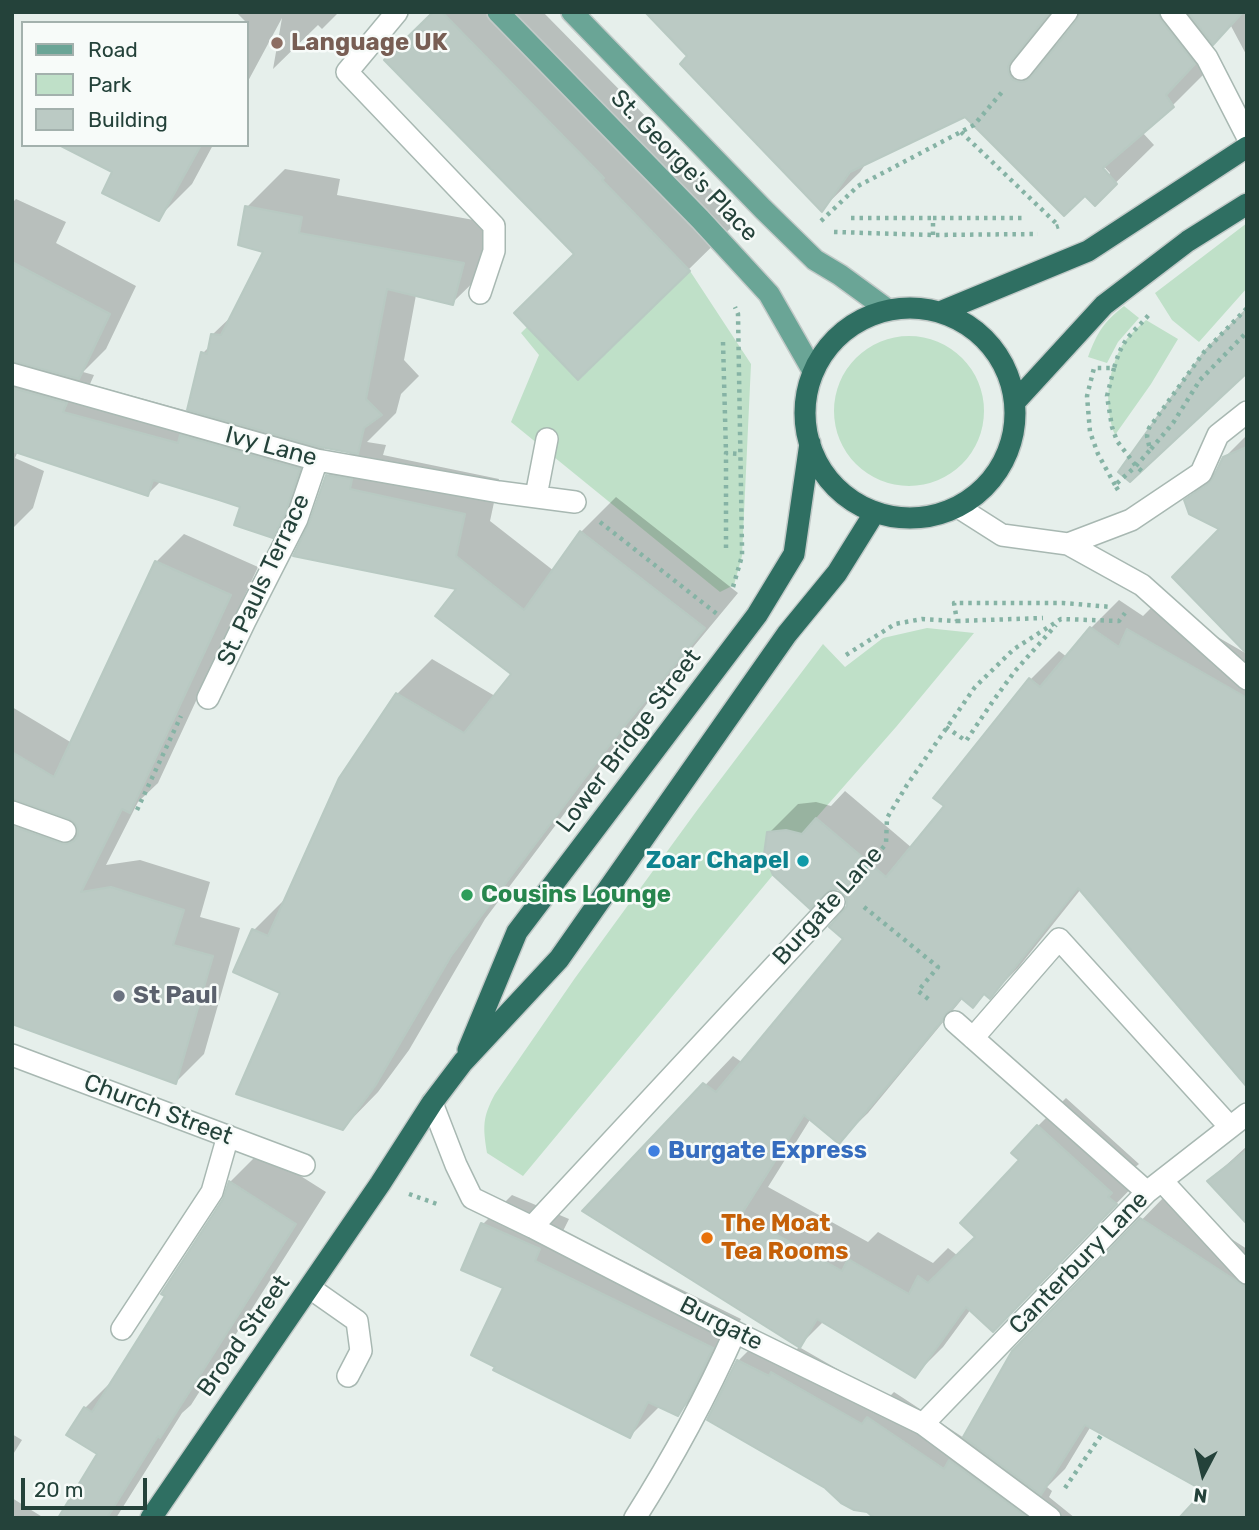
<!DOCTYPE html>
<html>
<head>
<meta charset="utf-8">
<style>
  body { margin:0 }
  #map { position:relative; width:1259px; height:1530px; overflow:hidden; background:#e6efeb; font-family:Rubik,sans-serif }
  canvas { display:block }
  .frame { position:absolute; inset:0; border:14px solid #24423a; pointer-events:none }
  .legend { position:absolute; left:21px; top:21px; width:228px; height:126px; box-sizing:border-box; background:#f7fbf9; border:2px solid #a3b1ad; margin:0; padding:9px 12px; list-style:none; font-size:21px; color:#24423a }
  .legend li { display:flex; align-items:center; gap:14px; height:35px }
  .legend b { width:35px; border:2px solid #a3b1ad }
  .north { position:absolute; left:1168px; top:1439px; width:70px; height:70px; -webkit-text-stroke:5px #f7fbf9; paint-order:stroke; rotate:187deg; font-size:19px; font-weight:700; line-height:28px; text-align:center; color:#24423a }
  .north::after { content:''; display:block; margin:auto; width:24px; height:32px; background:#24423a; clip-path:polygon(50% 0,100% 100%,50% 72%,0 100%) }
  .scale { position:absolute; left:21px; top:1478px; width:126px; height:32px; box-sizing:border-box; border:4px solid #24423a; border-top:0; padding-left:9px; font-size:21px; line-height:24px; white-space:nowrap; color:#24423a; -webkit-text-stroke:5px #f7fbf9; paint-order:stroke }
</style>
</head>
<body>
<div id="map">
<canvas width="1259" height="1530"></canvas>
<div class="frame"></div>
<ul class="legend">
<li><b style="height:9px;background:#6aa596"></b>Road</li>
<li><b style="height:19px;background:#bfe0c8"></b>Park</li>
<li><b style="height:19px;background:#bbcac4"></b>Building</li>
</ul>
<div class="north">N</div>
<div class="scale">20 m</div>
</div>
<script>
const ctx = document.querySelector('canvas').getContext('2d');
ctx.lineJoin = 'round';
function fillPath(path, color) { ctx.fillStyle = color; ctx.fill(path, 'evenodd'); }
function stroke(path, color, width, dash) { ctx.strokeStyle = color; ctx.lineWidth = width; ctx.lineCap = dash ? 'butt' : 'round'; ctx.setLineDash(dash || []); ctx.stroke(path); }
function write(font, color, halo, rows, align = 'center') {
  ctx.font = font + ' Rubik,sans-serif'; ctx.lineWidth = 5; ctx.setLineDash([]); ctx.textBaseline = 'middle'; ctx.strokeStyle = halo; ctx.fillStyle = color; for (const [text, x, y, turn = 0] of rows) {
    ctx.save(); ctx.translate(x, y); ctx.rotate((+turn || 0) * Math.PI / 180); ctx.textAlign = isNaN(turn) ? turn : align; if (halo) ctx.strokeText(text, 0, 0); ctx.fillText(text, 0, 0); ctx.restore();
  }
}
const green = new Path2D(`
  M1247,223V288L1199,342L1172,320L1155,293Z
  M690,271L751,364L742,556L734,585L720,592L511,422L539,355L521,333L527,327L579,380Z
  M1124,306L1139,318L1118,342L1107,363L1088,357C1098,331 1103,323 1124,306Z
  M1146,320L1178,339L1151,384L1115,435C1104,408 1107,376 1120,349C1126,338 1136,329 1146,320Z
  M834 411a75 75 0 1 1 150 0a75 75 0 1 1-150 0Z
  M927,628L974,633L896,727L802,834L786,830L772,832C760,849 765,857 773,875L523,1176L487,1153C483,1127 482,1118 495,1094L575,978L698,809L823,644L845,667L883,638Z`);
const shadow = new Path2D(`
  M236,12H339L322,29L318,25L273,69L282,18L247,83V23Z
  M434,12H543L654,125L652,128L740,219L578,378L576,253Z
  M647,12H1055L1050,41L1058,45L1079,21L1082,12H1247V56L1231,26L1203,56L1211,67L1173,105L1142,132L1154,145L1095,203L1085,194L965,115L867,162L860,172L822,209L690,56ZM1098,160L1110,173L1108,176L1096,163Z
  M63,145H213L192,184L161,215L114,172Z
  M285,169L340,179L337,195L501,225L491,265L452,303L416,295L404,360L419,376L401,394L396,413L367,442L386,445L383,455L499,479L490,521L554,571L581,532L616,497L738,593L655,693L485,919L409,1050L378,1092L343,1128L254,930L287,897L397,694L432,659L495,696L513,674L459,588L311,524L327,476L352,451L325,446L312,484L300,508L272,536L242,506L161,481L148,494L18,451L15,458L44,471L33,508L12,529V203L16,199L66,222L56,243L136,286L106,349L83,372L94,375L90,384L188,411L203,353L211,345L213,334L235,313L266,251L247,207Z
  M1247,435V652L1222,529L1186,500L1219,468L1224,458Z
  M184,534L258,567L158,783L138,802L106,865L140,860L210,882L200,917L240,928L204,1054L176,1082L12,1023V707L72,743L156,562Z
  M1119,600L1143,616L1157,602L1247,654V1083L1081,889L1018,968L990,996L985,993L963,998L868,1113L839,1141L811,1118L768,1187L868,1242L878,1232L933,1263L948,1248L958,1256L977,1237L1022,1160L1038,1126L1066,1098L1139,1164L1134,1168L1144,1175L1022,1301L971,1309L943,1347L915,1375L824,1321L799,1346L585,1211L733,1056L743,1063L845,939L848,898L845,892L769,833L798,804L816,802L831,806L845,791L912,848L946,805L935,797L1031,679L1059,651L1067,657L1091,628Z
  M1247,1146V1221L1209,1181Z
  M261,1151L326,1192L191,1405L182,1413L116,1518H60L100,1454L85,1408L116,1377L225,1200L230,1182Z
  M512,1195L569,1219L563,1231L741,1319L718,1366L707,1384L677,1414L660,1406L630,1436L505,1287L483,1224Z
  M1165,1196L1247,1249V1518L1207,1491L1091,1426L1065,1469L1047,1487L1052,1491L1049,1497L1075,1518H877L738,1361L764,1335L796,1350L799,1347L888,1398L894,1392L964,1438L1013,1352Z
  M12,1434L22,1440L12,1456Z
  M12,1498L44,1518H12Z`);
const building = new Path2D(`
  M433,12H442L604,178L602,180L690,271L578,380L514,313L574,254L384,60Z
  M645,12H1050L1011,61L1008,66L1009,74L1013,80L1020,82L1026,81L1031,77L1077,20L1080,12H1158L1161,20L1195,64L1166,95L1174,107L1103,168L1117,184L1095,206L1085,196L1064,216L965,117L850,172L822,212L680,64L687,56Z
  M1188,12H1243L1213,45Z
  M59,145H201L159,221L102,193L112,172Z
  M245,206L302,217L299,233L464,263L453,305L387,289L366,399L382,415L364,428L358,454L320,447L187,410L201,352L207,354L211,334L221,335L263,252L238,245Z
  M12,262L110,314L79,379L12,361Z
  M1247,309V373L1130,482L1118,472L1204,352Z
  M12,388L67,403L63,412L178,443L180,435L300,469L285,514L273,538L234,525L240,507L219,500L153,480L148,496L12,451Z
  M1247,447V654L1172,577L1219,529L1189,514L1184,500L1209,483L1213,478L1223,457Z
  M326,475L352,479L350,489L465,514L456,556L524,610L580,531L705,628L621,730L451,956L375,1086L343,1130L236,1094L280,993L233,972L252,929L268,936L339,778L396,693L464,733L511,674L435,616L456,589L293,556L309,523Z
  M155,561L231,595L130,813L122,809L81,892L111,887L184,910L173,945L213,956L176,1084L12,1024V826L61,843L67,844L74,841L78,835V829L75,823L69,819L12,799V752L54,777Z
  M1090,627L1119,647L1127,629L1247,698V1087L1078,888L990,999L984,994L973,1008L961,998L952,1009L946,1013L942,1021L839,1144L804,1115L741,1215L842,1271L848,1259L909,1294L918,1276L928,1283L975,1237L960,1223L1019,1160L1011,1153L1037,1125L1112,1193L1108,1197L1117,1204L993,1332L966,1307L915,1378L817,1319L800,1348L582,1211L703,1083L716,1092L843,939L829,927L847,906V899L843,893L838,889L830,890L810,909L773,875L764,854L767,832L786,830L802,834L816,818L886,877L944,806L933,798L1029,678L1040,687Z
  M1247,1150V1224L1207,1181Z
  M229,1181L296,1224L160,1438L158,1436L107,1518H58L97,1454L66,1435L84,1407L92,1412L165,1296L161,1294L223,1199Z
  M1140,1218L1247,1288V1518H1179L1204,1491L1085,1425L1041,1495L963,1437L1012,1351Z
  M481,1223L540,1249L535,1261L713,1348L689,1398L678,1416L648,1402L630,1438L493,1370L495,1367L471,1355L503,1288L461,1270Z
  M737,1360L769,1376L771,1372L862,1424L867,1417L944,1469L949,1460L1027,1517L874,1518L867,1512L854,1510L841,1503L825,1488L707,1420Z`);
const path = new Path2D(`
  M961,132L1059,226L1056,227
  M851,218H933
  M821,221L858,186L974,125L1002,92
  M834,232L933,235L1038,234
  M933,235V218H1025
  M723,342L726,453
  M1114,368L1107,396L1112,427L1117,441L1136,466L1145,474
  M1151,449L1173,423L1200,380L1247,332
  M1115,485L1098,454L1090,432L1087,396L1094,368H1114C1118,355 1122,343 1132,333C1138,326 1145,320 1151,312
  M1118,490L1115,485L1135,467L1150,450L1147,436L1149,428L1204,352L1247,308
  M600,522L717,614
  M726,548V453L741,454
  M733,587L742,556V547L738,314L735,307
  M957,621L1043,618
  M846,655L895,624L922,619L957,621L954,603H1063L1112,607
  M946,727L966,741L993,701L1015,671L1056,625
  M137,810L181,716
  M854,881L886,844L887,818L907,785L975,687L1014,649L1061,619L1119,621L1125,613
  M864,907L938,967L918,991L931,1001
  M409,1194L437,1204
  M1065,1488L1102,1434`);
const minor = new Path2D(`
  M397,12L347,72L494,226V251L480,293
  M1171,12L1207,58L1247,136
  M1021,69L1067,12
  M12,374L317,460L499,492L575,502
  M536,496L547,439
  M958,507L1002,535L1068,544L1142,585L1247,679
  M1068,544L1131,520L1201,473L1218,435L1247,412
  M208,698L245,621L297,519L317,460
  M12,812L65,831
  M955,1022L1147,1192
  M973,1038L1059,939L1230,1127
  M12,1055L304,1165
  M432,1103L456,1165L472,1198L532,1227L735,1332L923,1424L1050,1518
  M1162,1181L1247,1273
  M532,1227L834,902
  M310,1288L357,1321L361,1351L348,1376
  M122,1329L212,1192L228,1136
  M923,1424L1147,1192L1247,1114
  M635,1518C673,1458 706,1397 735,1332`);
const major = new Path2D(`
  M498,12L700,219L769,294L813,371
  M572,12L763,209L815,260L840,275L888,310`);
const highway = new Path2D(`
  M805 413a105 105 0 1 1 210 0a105 105 0 1 1-210 0Z
  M940,312L1088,251L1247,147
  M1015,402L1104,305L1188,241L1247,204
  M468,1050L517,932L757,615L794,554L810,443
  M151,1518L380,1184L432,1103L463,1062L559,959L787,634L837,573L875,512`);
const markers = [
  [277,43,7,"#8d6e63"],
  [803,861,7,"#0f9aa8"],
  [467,895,7,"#2e9e5b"],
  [119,996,7,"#6b7280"],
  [654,1151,7,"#3f7fe0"],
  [707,1238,7,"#e8710a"]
];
const educationNames = [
  ["Language UK",291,43]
];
const streetNames = [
  ["St. George's Place",684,166,46],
  ["Ivy Lane",271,447,15],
  ["St. Pauls Terrace",264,580,-65],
  ["Lower Bridge Street",629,741,-53],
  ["Burgate Lane",828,906,-48],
  ["Church Street",158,1110,21],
  ["Canterbury Lane",1079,1263,-46],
  ["Burgate",721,1324,27],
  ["Broad Street",244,1336,-55]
];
const cultureNames = [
  ["Zoar Chapel",789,861]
];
const leisureNames = [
  ["Cousins Lounge",481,895]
];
const worshipNames = [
  ["St Paul",133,996]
];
const shopNames = [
  ["Burgate Express",668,1151]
];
const foodNames = [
  ["The Moat",721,1224],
  ["Tea Rooms",721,1252]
];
fillPath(green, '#bfe0c8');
fillPath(shadow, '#0003');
fillPath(building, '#bbcac4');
stroke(building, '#b8c9c2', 2);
stroke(minor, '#a8b8b2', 24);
stroke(major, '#c2cac8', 24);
stroke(highway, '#c2cac8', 24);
stroke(path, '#86b3a5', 4.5, [3.5, 5]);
stroke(minor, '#fff', 21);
stroke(major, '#6aa596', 21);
stroke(highway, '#2f6f62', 21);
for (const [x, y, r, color] of markers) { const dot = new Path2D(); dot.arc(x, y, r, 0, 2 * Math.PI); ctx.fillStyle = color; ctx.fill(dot); stroke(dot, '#f7fbf9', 2.5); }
write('bold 24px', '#785e54', '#f7fbf9', educationNames, 'left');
write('24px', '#24423a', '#f7fbf9', streetNames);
write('bold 24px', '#0d838f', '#f7fbf9', cultureNames, 'right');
write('bold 24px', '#27864d', '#f7fbf9', leisureNames, 'left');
write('bold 24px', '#5b616d', '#f7fbf9', worshipNames, 'left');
write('bold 24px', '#366cbe', '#f7fbf9', shopNames, 'left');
write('bold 24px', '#c56008', '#f7fbf9', foodNames, 'left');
</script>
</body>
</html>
